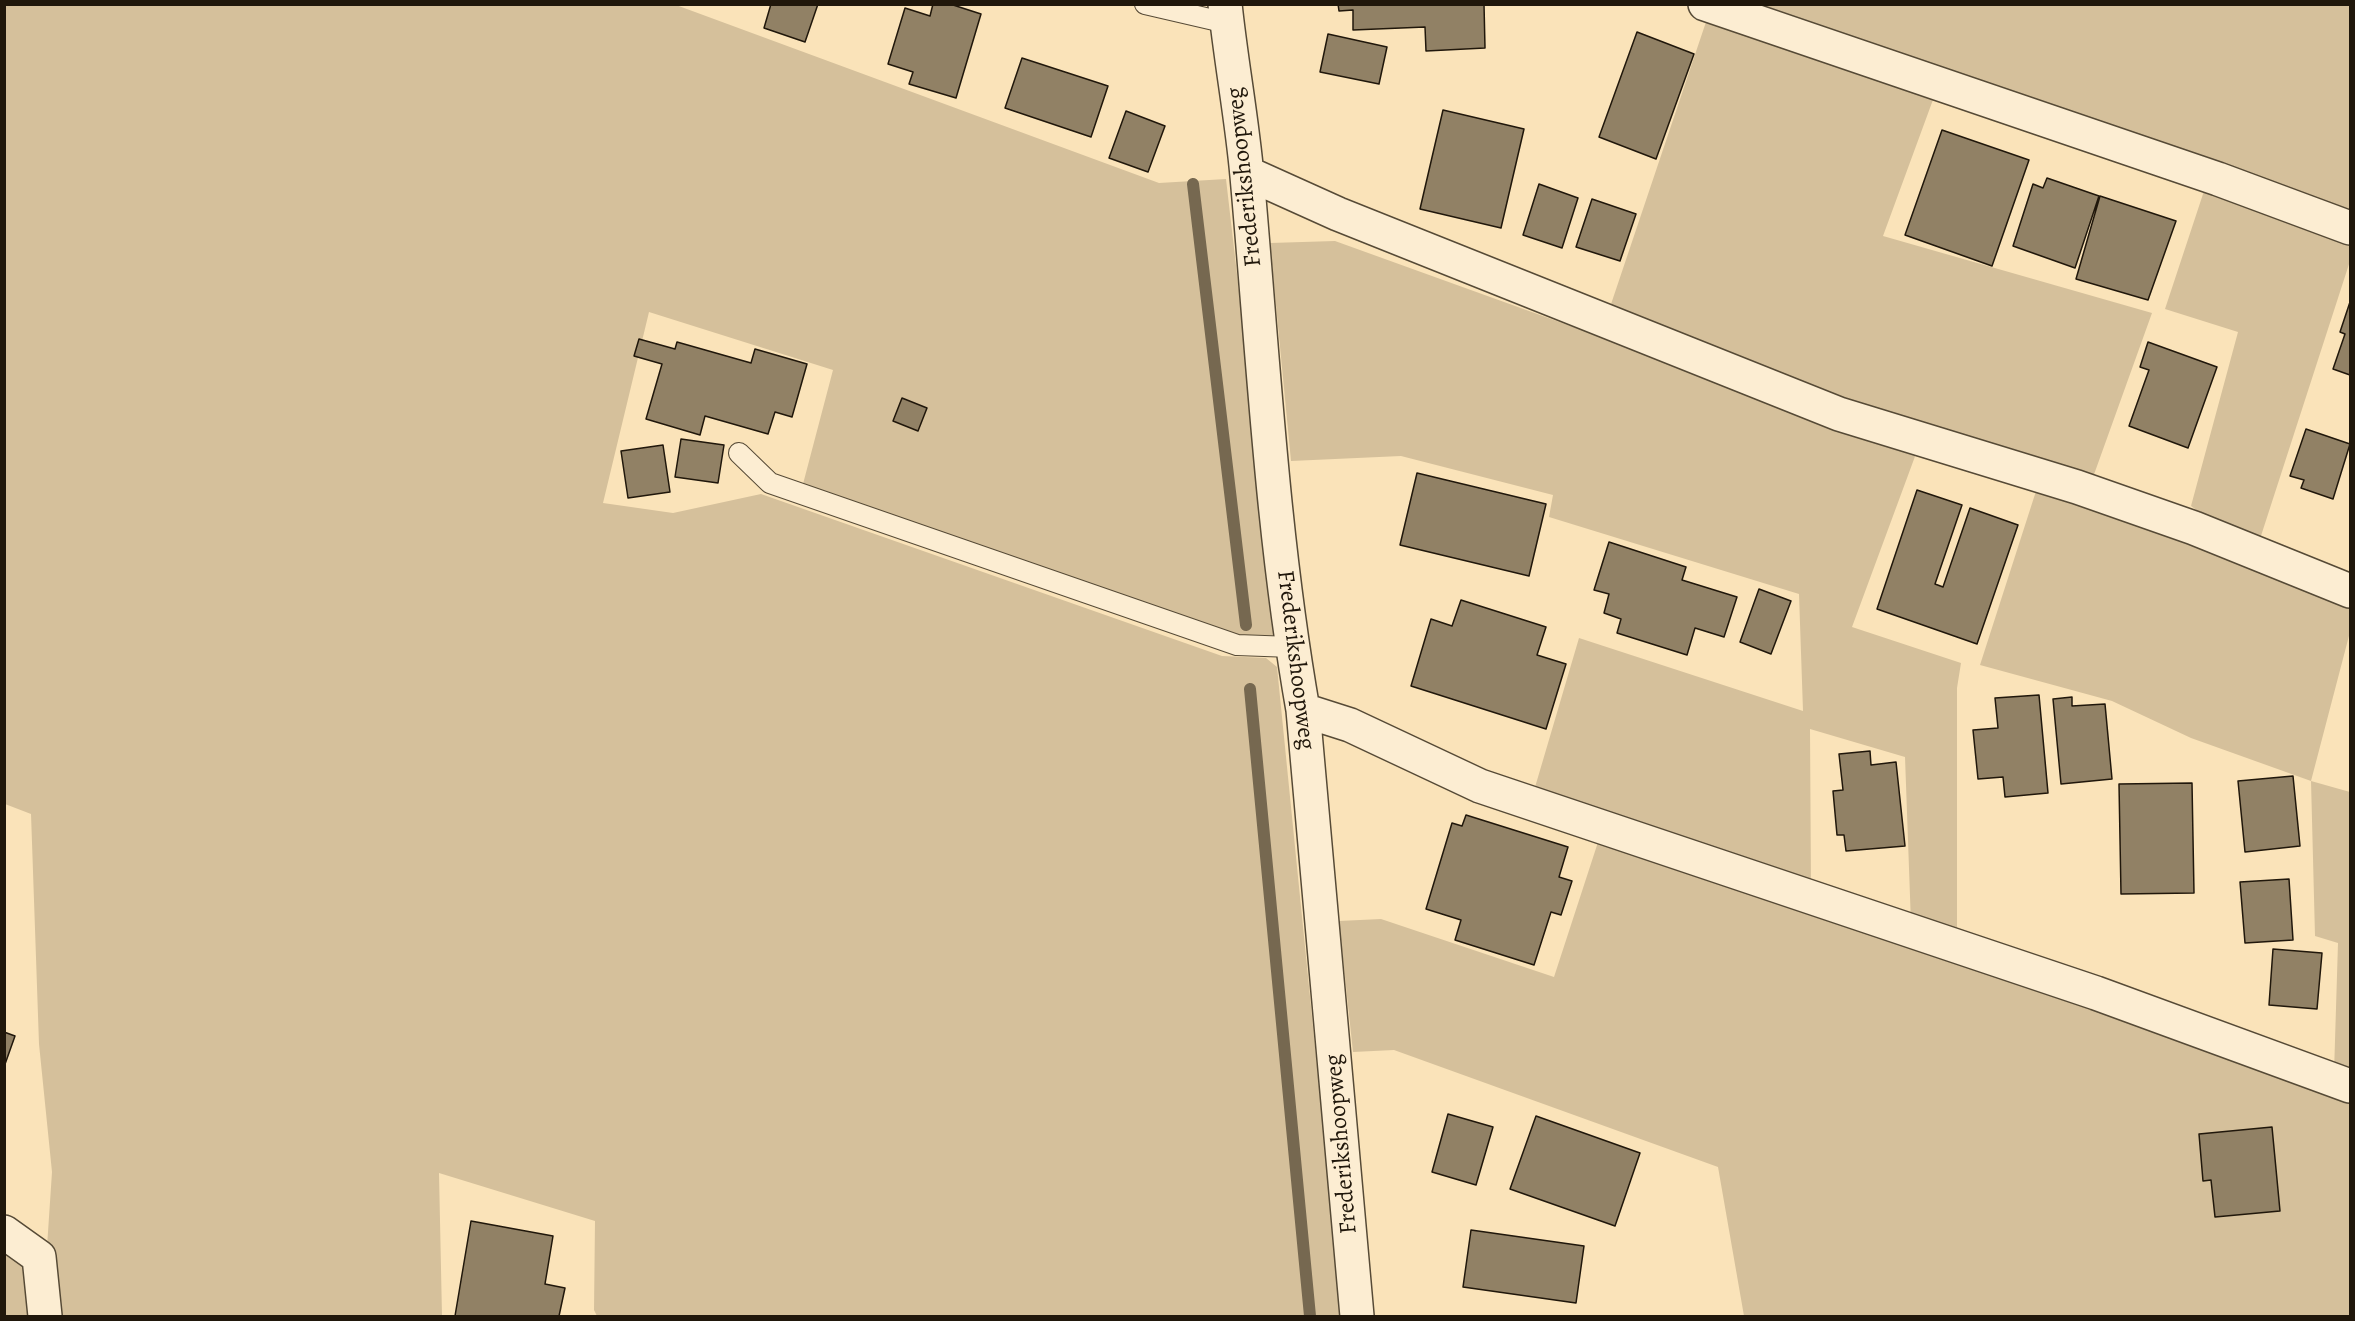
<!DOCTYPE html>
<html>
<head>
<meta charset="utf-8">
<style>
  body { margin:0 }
  #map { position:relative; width:2355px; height:1321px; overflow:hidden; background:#fae3b9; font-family:Alegreya,serif }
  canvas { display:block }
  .frame { position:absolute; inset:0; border:6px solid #20170b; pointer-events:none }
</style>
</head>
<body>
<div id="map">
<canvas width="2355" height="1321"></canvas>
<div class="frame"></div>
</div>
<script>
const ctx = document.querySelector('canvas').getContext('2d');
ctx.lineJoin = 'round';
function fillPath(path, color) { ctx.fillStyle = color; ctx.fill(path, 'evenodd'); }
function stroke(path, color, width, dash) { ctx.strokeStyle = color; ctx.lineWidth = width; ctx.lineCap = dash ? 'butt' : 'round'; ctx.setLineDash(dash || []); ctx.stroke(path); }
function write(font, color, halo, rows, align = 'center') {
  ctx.font = font + ' Alegreya,serif'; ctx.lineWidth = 4.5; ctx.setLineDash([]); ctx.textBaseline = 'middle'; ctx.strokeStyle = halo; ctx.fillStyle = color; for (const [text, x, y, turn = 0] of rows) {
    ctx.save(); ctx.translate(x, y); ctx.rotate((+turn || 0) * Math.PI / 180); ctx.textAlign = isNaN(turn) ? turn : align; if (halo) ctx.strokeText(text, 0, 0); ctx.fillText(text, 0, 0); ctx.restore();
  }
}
const green = new Path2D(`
  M1754,4L2350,5V217Z
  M5,5H676L1159,183L1226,179L1278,629L1275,637L1238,639L803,484L833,370L649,312L603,503L673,513L761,494L1222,656L1266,658L1277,667L1342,1316H597L594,1310L595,1221L439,1173L442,1316H56L47,1247L52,1172L39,1044L31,814L5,804Z
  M1708,16L1934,97L1883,236L2152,313L2092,480L1976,452L1606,319Z
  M2205,188L2350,243V261L2259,542L2215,524L2191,506L2238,332L2165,309Z
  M1335,241L1917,451L1852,627L1961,663L1957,688V938L1911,924L1905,757L1810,729L1811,889L1533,794L1579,638L1803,711L1799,594L1549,517L1553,495L1401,456L1291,461L1270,243Z
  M2037,488L2205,538L2350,605V632L2311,781L2350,792V1079L2334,1073L2338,943L2315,936L2311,781L2191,738L2112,701L1980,665Z
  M1600,836L2350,1095V1316H1744L1718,1167L1394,1050L1353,1052L1339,921L1381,919L1554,977Z
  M5,1244L30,1275L35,1316H5Z`);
const stream = new Path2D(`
  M1193,184L1246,625
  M1250,689L1310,1316`);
const building = new Path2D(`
  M771,4H818L805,42L764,28Z
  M933,4H950L981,14L956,98L909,84L913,72L888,64L905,8L930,16Z
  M1338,4H1484L1485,48L1426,51L1425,27L1353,30V10L1339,11Z
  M1637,32L1694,54L1656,159L1599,137Z
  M1328,34L1387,47L1379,84L1320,72Z
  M1022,58L1108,86L1091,137L1005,108Z
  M1443,110L1524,129L1501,228L1420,209Z
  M1126,111L1165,126L1148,172L1109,158Z
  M1942,130L2029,160L1992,266L1905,235Z
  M2047,178L2099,196L2075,268L2013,246L2033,184L2043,188Z
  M1539,184L1578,198L1562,248L1523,235Z
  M2100,196L2176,221L2148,300L2076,279Z
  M1592,199L1636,214L1620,261L1576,247Z
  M2350,302V375L2333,369L2345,334L2340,332Z
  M639,339L675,349L677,342L751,363L755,349L807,364L792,417L775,412L768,434L705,416L700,435L646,419L662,364L634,356Z
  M2148,342L2217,367L2188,448L2129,426L2149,370L2140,367Z
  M902,398L927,408L918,431L893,421Z
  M2306,429L2350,444L2333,499L2301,488L2304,480L2290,476Z
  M681,439L724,445L718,483L675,477Z
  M663,445L670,492L628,498L621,451Z
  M1417,473L1546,504L1529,576L1400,545Z
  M1917,490L1962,505L1935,584L1943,587L1970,508L2018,525L1977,644L1877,609Z
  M1609,542L1686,567L1682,580L1737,597L1724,637L1695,628L1687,655L1617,633L1621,619L1604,613L1609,594L1594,590Z
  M1759,589L1791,601L1771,654L1740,642Z
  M1461,600L1546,627L1537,655L1566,664L1546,729L1411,686L1431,619L1452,626Z
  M2039,695L2048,793L2005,797L2003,777L1978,779L1973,730L1998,728L1995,698Z
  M2072,697V706L2105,704L2112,779L2061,784L2053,699Z
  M1870,751L1871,765L1896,762L1905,846L1846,851L1844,835H1837L1833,791L1843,790L1839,754Z
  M2293,776L2300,846L2245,852L2238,781Z
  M2192,783L2194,893L2121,894L2119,784Z
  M1466,815L1568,847L1559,877L1572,881L1561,915L1551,912L1534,965L1455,940L1461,920L1426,909L1452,823L1462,826Z
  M2289,879L2293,940L2245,943L2240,882Z
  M2273,949L2322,953L2317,1009L2269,1005Z
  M4,1032L15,1036L4,1067Z
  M1448,1114L1493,1127L1476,1185L1432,1172Z
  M1536,1116L1640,1153L1615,1226L1510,1189Z
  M2272,1127L2280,1211L2215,1217L2211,1180L2203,1181L2199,1134Z
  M471,1221L553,1236L545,1284L565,1288L559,1316H455Z
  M1471,1230L1584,1246L1576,1303L1463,1287Z`);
const service = new Path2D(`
  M1145,4L1227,23
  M739,453L770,483L1237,645L1292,647`);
const minor = new Path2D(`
  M1225,4C1231,62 1242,119 1247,176C1263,354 1272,534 1303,710L1357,1316
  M1705,4L2218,179L2350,228
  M1247,173L1338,214L1839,414L2077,487L2194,528L2350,591
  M1303,710L1350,725L1480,786L2096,993L2350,1086
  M4,1232L39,1257L45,1316`);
const streetNames = [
  ["Frederikshoopweg",1245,177,-96],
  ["Frederikshoopweg",1295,660,83],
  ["Frederikshoopweg",1342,1144,-95]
];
fillPath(green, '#d5c09b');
stroke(stream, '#766850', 12);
fillPath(building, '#918165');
stroke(building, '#20170b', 1.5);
stroke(service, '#564a36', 22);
stroke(minor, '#564a36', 36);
stroke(service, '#fcedd2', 20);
stroke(minor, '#fcedd2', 33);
write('24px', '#20170b', '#fcedd2', streetNames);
</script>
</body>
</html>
